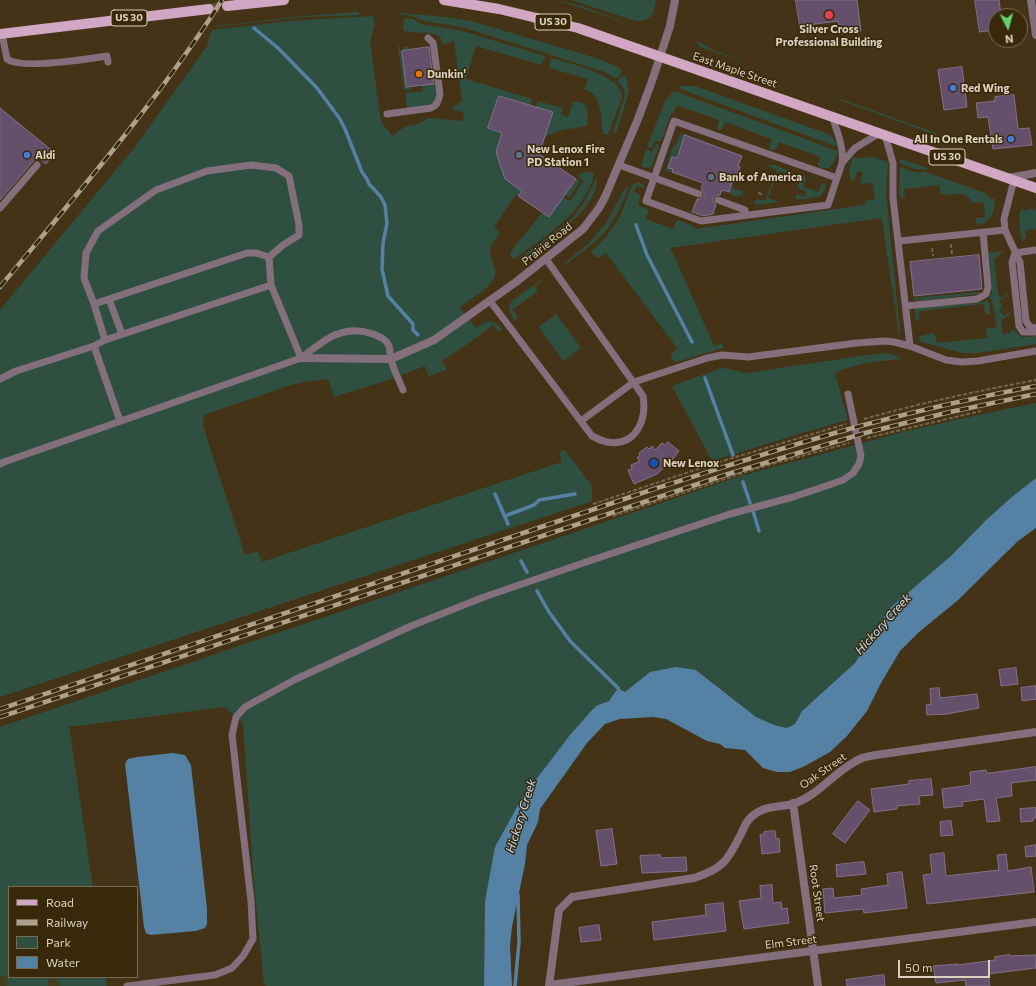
<!DOCTYPE html>
<html>
<head>
<meta charset="utf-8">
<style>
  body { margin:0 }
  #map { position:relative; width:1036px; height:986px; overflow:hidden; background:#443316; font-family:Commissioner,sans-serif }
  canvas { display:block }
  .legend { position:absolute; left:8px; top:886px; width:130px; height:92px; box-sizing:border-box; background:#39290b; border:1px solid #7a6c54; margin:0; padding:5px 7px; list-style:none; font-size:12px; color:#dcd1c1 }
  .legend li { display:flex; align-items:center; gap:8px; height:20px }
  .legend b { width:20px; border:1px solid #7a6c54 }
  .north { position:absolute; left:988px; top:8px; width:40px; height:40px; box-sizing:border-box; background:#39290b; border:1px solid #7a6c54; border-radius:50%; rotate:174deg; font-size:11px; font-weight:700; line-height:16px; text-align:center; color:#dcd1c1 }
  .north::after { content:''; display:block; margin:auto; width:14px; height:18px; background:#61d46a; clip-path:polygon(50% 0,100% 100%,50% 72%,0 100%) }
  .scale { position:absolute; left:898px; top:960px; width:92px; height:18px; box-sizing:border-box; border:2px solid #dcd1c1; border-top:0; padding-left:5px; font-size:12px; line-height:14px; white-space:nowrap; color:#dcd1c1; -webkit-text-stroke:3px #39290b; paint-order:stroke }
</style>
</head>
<body>
<div id="map">
<canvas width="1036" height="986"></canvas>
<ul class="legend">
<li><b style="height:5px;background:#d1a7c4"></b>Road</li>
<li><b style="height:5px;background:#ada08c"></b>Railway</li>
<li><b style="height:11px;background:#2f5041"></b>Park</li>
<li><b style="height:11px;background:#5581a5"></b>Water</li>
</ul>
<div class="north">N</div>
<div class="scale">50 m</div>
</div>
<script>
const ctx = document.querySelector('canvas').getContext('2d');
ctx.lineJoin = 'round';
function fillPath(path, color) { ctx.fillStyle = color; ctx.fill(path, 'evenodd'); }
function stroke(path, color, width, dash) { ctx.strokeStyle = color; ctx.lineWidth = width; ctx.lineCap = dash ? 'butt' : 'round'; ctx.setLineDash(dash || []); ctx.stroke(path); }
function write(font, color, halo, rows, align = 'center') {
  ctx.font = font + ' Commissioner,sans-serif'; ctx.lineWidth = 3; ctx.setLineDash([]); ctx.textBaseline = 'middle'; ctx.strokeStyle = halo; ctx.fillStyle = color; for (const [text, x, y, turn = 0] of rows) {
    ctx.save(); ctx.translate(x, y); ctx.rotate((+turn || 0) * Math.PI / 180); ctx.textAlign = isNaN(turn) ? turn : align; if (halo) ctx.strokeText(text, 0, 0); ctx.fillText(text, 0, 0); ctx.restore();
  }
}
const green = new Path2D(`
  M556,0L578,5L634,25Z
  M571,0H656C654,14 652,21 636,21Z
  M359,12V15L304,17L214,27L215,26L303,16Z
  M399,13L446,17L471,21L596,58L614,65L621,69V74L616,79L605,72L462,27L423,21L413,16L397,14Z
  M373,16L375,24L370,41L380,115L381,121L387,130H388L392,136L406,126L416,125L429,118L464,121L463,112L452,110L453,107L462,101L454,40L444,45L440,37L435,34L403,31L404,18L413,19L421,24L459,30L545,56L542,65L476,46L466,79L532,99L530,105L499,96L488,128L502,133L496,152L505,179L522,191L518,196L516,195L513,199L494,227L499,231V233C497,238 491,243 490,249C489,262 502,272 490,284C482,293 469,300 460,307L467,317L476,328C488,320 493,318 502,330L498,332L493,325L466,345L442,361L446,368V370L444,371L429,376L428,375L425,366L391,379L334,397L328,379L305,382L291,385L209,413L204,416L203,426L245,555L255,552H258L262,562L562,462L559,451L565,450L592,486V501L0,697V310L134,148L208,45L209,36L212,30L290,21Z
  M698,41L711,49L746,62L700,47L697,44Z
  M398,46L400,47V50H403V47H408L409,50L402,52L406,87H411V90H404Z
  M551,58C568,63 624,76 622,97L608,135L603,134C601,118 603,95 584,89L588,79L549,68Z
  M432,65L437,96C435,108 417,107 407,109L405,93L423,91L422,85L435,83Z
  M622,76H626L629,91L617,131L612,135L625,95L624,89L617,81Z
  M681,86H695L828,134L833,138L837,145L835,146L678,88Z
  M674,91L835,150L838,151C836,158 834,163 829,168H820L818,165L820,157L779,142L776,148L772,151L770,149L771,139L725,122L722,129L719,131L717,128L719,120L677,105L674,113L671,114L661,141H655L652,148L647,147L665,101Z
  M841,99L936,133V135L840,100Z
  M538,101L563,108L561,114L568,117L573,102L574,101L583,103L587,108L588,124L586,126L558,131L544,137L553,112L536,107Z
  M681,133L685,135L677,158L672,157L668,167L673,169L672,172L665,171L673,146H675Z
  M656,144L659,145L652,166L646,168L641,166L646,149L652,152Z
  M853,157L857,158L873,157L887,162L888,165L886,193L900,332L899,335L882,219L881,218L670,248L671,251H672L714,346L723,343V348L676,362L672,360L671,354L677,348L606,253L600,257H596L591,251C603,242 615,227 621,214C626,204 628,193 633,184L638,182L644,185L643,188L637,186L634,192L640,195L638,205L649,210L646,219L673,229L676,222L679,220L693,226L695,229L864,205L866,201L875,199L873,183L862,184L860,182L863,173L858,171L854,181H852C847,172 850,167 853,157Z
  M901,159L927,168V170L915,169L899,163Z
  M769,165H774L788,170V172L785,173L778,171L768,198L777,201V202L756,205L754,202C757,197 760,200 765,201L777,170L768,166Z
  M900,167L914,172H926L985,193L990,199L994,198C997,210 991,220 980,225L976,223L975,221L976,218L985,217L984,202L973,203C963,189 955,195 941,195L939,185L904,189L905,197L902,199L899,195Z
  M589,172L594,174C584,214 545,236 514,259L510,255L512,250L542,213L549,217L563,197L570,201L584,181L578,177L581,173Z
  M804,175L806,179L803,187L819,192L821,184L825,183L826,187L821,196L804,199H795L797,194L805,197L807,192L798,188V186L801,176Z
  M597,177C599,204 562,231 543,245C536,250 526,261 517,260L563,226L573,217L585,201Z
  M577,178L580,182L569,198L565,195Z
  M732,183H733L732,188L743,191V194L737,197L729,193Z
  M629,186C625,196 621,207 615,217C604,238 583,252 564,265L565,262L587,245L606,223L625,188Z
  M1022,208L1025,211L1030,209L1036,210V229L1025,230L1026,238L1023,240L1021,238L1019,215Z
  M1004,251L994,259L998,293L1001,298L1008,293L1009,294L999,301L1003,307L999,310L1004,316L1011,311L1010,314L1001,320L1002,332L1004,335L1014,330C1022,340 1025,337 1036,336V344L977,353H962L921,342L919,339V336L934,333L937,343L987,338L986,329L997,327L992,300L989,298L992,293L989,253Z
  M543,280L535,287L538,291L512,310L518,317L515,321C510,314 507,309 512,301L540,281Z
  M977,292L980,294L919,301L914,300V298Z
  M987,300L989,302L990,314H985L984,304L919,311V320L916,321L915,309L917,308L983,302Z
  M556,314L581,348L563,361L539,327Z
  M885,353L895,355L901,359C879,361 855,363 835,373L848,420L802,433L712,461L672,386L721,368C730,368 737,372 746,373L861,356Z
  M1036,403V478L1013,496L986,520L952,555L890,609L855,663L802,711L795,724L787,728L774,725L756,717L697,670L650,672L625,692L618,689L609,701L598,705L485,901L484,986H267L264,984L254,885L243,723L224,707L78,726H69L93,887H9V977H106L107,986H0V727L741,476L903,432L969,417Z`);
const sand = new Path2D(`
  M0,975L7,977L8,982L7,986H0Z
  M51,978H55L60,986H48V981Z`);
const water = new Path2D(`
  M1036,478V528L1018,541L957,601L919,632L900,651L881,683L867,711L847,736L830,752L805,766L790,772H777L763,768L745,750L725,748L720,744L707,741L666,719L653,717L620,719L605,724L587,743L540,809L538,822L527,845L525,864L512,927L510,946L512,986H484L485,901L495,847L522,798L570,735L592,710L598,705L609,701L618,688L625,692L650,672L676,667L696,670L756,717L774,725L787,728L795,724L802,711L855,663L889,609L952,555L986,520L1013,496Z
  M173,753L185,755L191,765L207,909V924L205,928L196,931L150,935L146,933L144,927L125,764L128,759L137,757Z`);
const stream = new Path2D(`
  M254,28L278,48L317,88L340,119L345,129L362,172L367,179L369,184L381,197L385,205L387,223L383,243L382,269L388,296L413,324V330L418,335
  M636,225L647,255L692,342
  M705,378L733,455
  M743,482L750,503
  M495,494L508,524
  M753,511L759,531
  M505,516L534,505L539,500L575,494
  M521,561L527,572
  M537,591L549,612L570,641L618,688
  M515,986L519,942L518,895`);
const building = new Path2D(`
  M796,0H857L861,31L840,33L838,21L800,26Z
  M975,0H999L1001,16H996V30L980,32Z
  M429,47L434,84L406,87L402,51Z
  M962,67L967,107L944,110L938,70Z
  M1014,95L1018,129L1029,128L1032,145L993,149L988,117L978,118L976,103L995,101V97Z
  M499,96L553,112L539,154L576,179L549,217L518,196L522,191L505,179L496,152L502,133L488,128Z
  M0,108L55,153L46,164L37,157L0,200Z
  M685,135L742,156L738,166L740,167L735,182H732L729,192L722,190L720,195H717L713,198V201L716,205L713,214L704,216L692,212L697,199H700L704,196V193L701,189L703,183L672,172L673,169L668,168L672,157L677,158Z
  M979,255L982,289L914,296L910,262Z
  M668,442L679,451L672,460L657,474L634,484L628,470L632,469L631,465L640,461L637,458L640,455L639,453L647,447L649,449L652,446L655,450L662,443L665,445Z
  M1016,668L1018,684L1001,686L999,670Z
  M1036,686V699L1022,701L1021,688Z
  M939,688L940,698L977,694L979,708L947,714L927,715L926,705L931,704L930,689Z
  M1036,767V780L1011,783L1012,796L996,798L1000,821L987,822L984,799L962,802L963,806L944,808L942,789L971,785L970,772L986,770L987,773Z
  M931,779L933,795L919,796L920,804L897,806V809L874,812L871,789L909,784V781Z
  M858,801L870,810L845,843L833,834Z
  M1036,808V818H1033V821L1021,822L1020,809Z
  M951,821L953,835L941,836L940,822Z
  M612,829L617,864L601,866L596,831Z
  M775,831L776,839L779,838L780,852L762,854L760,835L764,834V832Z
  M1036,845V856L1026,857L1025,847Z
  M944,853L946,876L999,870L997,855L1006,854L1008,871L1031,867L1034,892L927,904L923,875L932,874L930,855Z
  M660,855L661,858L686,857L687,871L642,873L640,856Z
  M864,862L866,874L837,877L836,865Z
  M902,872L907,908L864,913L863,909L825,913L823,889L833,888L834,898L862,895L861,889L888,885L887,874Z
  M772,885L773,903L781,902L782,909L787,908L789,923L744,929L739,901L761,898L760,886Z
  M723,903L726,931L654,940L652,922L706,915L705,905Z
  M599,925L601,940L581,942L579,928Z
  M1010,955V956L1036,955V968L988,974L990,986H966L965,980L936,983L933,966L958,964V965L995,960V957Z
  M884,975L885,986H847L846,980Z`);
const primaryTunnel = new Path2D(`
  M209,9L227,6`);
const path = new Path2D(`
  M758,193L764,195
  M951,244L952,255
  M932,248L933,256
  M864,419C920,403 978,391 1036,380
  M867,438L981,411
  M593,504L719,462L846,424
  M613,516L758,468L849,443`);
const lane = new Path2D(`
  M2,34L7,59C21,70 88,59 107,56L108,62
  M387,114L431,108C437,106 439,100 440,94L434,49L433,43L428,38
  M832,116C837,131 844,147 842,163L828,205L701,221L646,201L674,121L837,178
  M885,135L893,163V198L910,346
  M842,163L855,148L880,133
  M619,165L699,194
  M1014,180L1004,219L1005,230L1020,262L1026,321L1030,327L1036,328
  M718,200L745,210
  M0,208L37,165
  M899,241L1005,230
  M1015,253L1012,262L1019,326L1023,332H1036
  M1015,253L1036,250
  M109,299L247,253H256L269,257
  M490,301L592,436C596,438 602,441 607,442C636,447 647,420 643,396L546,259
  M94,304L109,299L122,334
  M906,306L977,299L986,294L988,287L983,232
  M105,340L94,304L84,278L86,253L98,231L156,190L207,171L251,165L276,168L289,176L299,225V235L283,245L269,257L271,285
  M94,346L120,421
  M301,358C323,341 343,323 373,334C380,337 386,339 389,346C390,350 390,355 391,359C393,369 399,380 403,390
  M0,379L16,371L94,346L105,340L271,285L301,358L4,462L0,464
  M581,421L634,382L707,358L722,355L748,357L857,343L885,341L894,342L910,346L946,360L962,362L978,361L1036,351
  M127,986L215,975L232,968L243,956L253,939L251,901L232,735L236,717L245,707L296,679L411,626L484,597L595,559L730,514L793,497L829,485L843,480L853,473L859,464L861,456L848,394`);
const street = new Path2D(`
  M1031,0L1036,35
  M1008,178L1036,173
  M301,358L391,359L434,340L516,282L583,229L599,208L605,197L638,119L652,81L670,26L675,0
  M793,803L818,986
  M549,985L1036,922
  M549,986L559,910L572,897L694,878C723,869 728,860 741,834C745,826 747,819 755,814C765,806 780,807 793,804C820,795 836,769 862,758C868,756 876,755 883,754L1036,732`);
const primary = new Path2D(`
  M444,0L499,9L578,28L1036,188
  M227,6L284,0
  M0,34L209,9`);
const rail = new Path2D(`
  M0,287C77,194 157,102 222,0
  M0,709L651,490C722,468 792,444 864,425C921,410 978,397 1036,386
  M0,717L725,475L865,433L950,412L1036,394`);
const markers = [
  [829,15,5,"#e0444e"],
  [419,74,4,"#e8710a"],
  [953,88,4,"#3f7fe0"],
  [1011,139,4,"#3f7fe0"],
  [27,155,4,"#3f7fe0"],
  [519,155,4,"#5c6f8a"],
  [711,177,4,"#5c6f8a"],
  [654,463,5,"#1a4fb4"]
];
const shields = [
  [129,18,36],
  [553,22,36],
  [947,157,36]
];
const shieldNames = [
  ["US 30",129,18],
  ["US 30",553,22],
  ["US 30",947,157]
];
const poiNames = [
  ["Silver Cross",829,29,"center"],
  ["Professional Building",829,42,"center"],
  ["Dunkin'",427,74],
  ["Red Wing",961,88],
  ["All In One Rentals",1003,139,"right"],
  ["New Lenox Fire",527,149],
  ["PD Station 1",527,162],
  ["Aldi",35,155],
  ["Bank of America",719,177],
  ["New Lenox",663,463]
];
const streetNames = [
  ["East Maple Street",735,70,19],
  ["Prairie Road",547,244,-39],
  ["Oak Street",823,771,-35],
  ["Root Street",817,893,82],
  ["Elm Street",791,942,-7]
];
const waterNames = [
  ["Hickory Creek",883,624,-48],
  ["Hickory Creek",521,816,-73]
];
fillPath(green, '#2f5041');
fillPath(sand, '#463d1d');
fillPath(water, '#5581a5');
stroke(stream, '#5581a5', 3.5);
fillPath(building, '#65506b');
stroke(building, '#85708c', 1);
stroke(primaryTunnel, '#5b4b30', 10, [10, 5]);
stroke(path, '#75664d', 2, [4, 2]);
stroke(lane, '#846f7d', 7);
stroke(street, '#846f7d', 8);
stroke(primary, '#d1a7c4', 10);
stroke(rail, '#ada08c', 4.5);
stroke(rail, '#39290b', 3, [9]);
for (const [x, y, r, color] of markers) { const dot = new Path2D(); dot.arc(x, y, r, 0, 2 * Math.PI); ctx.fillStyle = color; ctx.fill(dot); stroke(dot, '#39290b', 1.5); }
for (const [x, y, w] of shields) { const box = new Path2D(); box.roundRect(x - w / 2, y - 8, w, 16, 3); ctx.fillStyle = '#39290b'; ctx.fill(box); stroke(box, '#dcd1c1', 1); }
write('bold 10px', '#dcd1c1', null, shieldNames);
write('bold 11px', '#dcd1c1', '#39290b', poiNames, 'left');
write('11px', '#dcd1c1', '#39290b', streetNames);
write('italic 12px', '#c6e0f6', '#39290b', waterNames);
</script>
</body>
</html>
